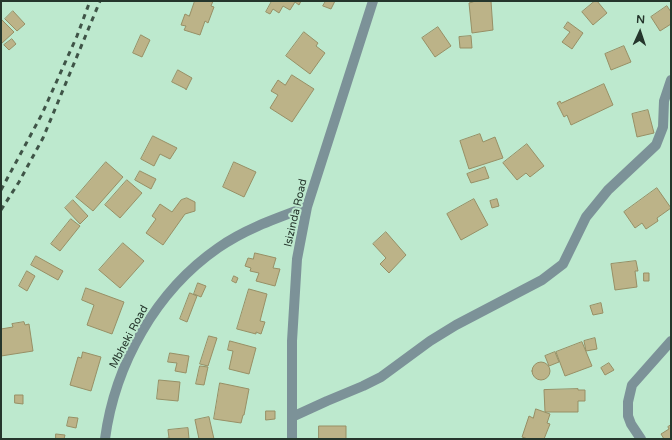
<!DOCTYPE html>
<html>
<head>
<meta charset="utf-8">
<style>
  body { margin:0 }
  #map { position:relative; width:672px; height:440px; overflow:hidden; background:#bde9ce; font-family:"Varela Round",sans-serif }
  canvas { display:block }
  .frame { position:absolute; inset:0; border:2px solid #25362c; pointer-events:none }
  .north { position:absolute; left:620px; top:12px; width:40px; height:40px; -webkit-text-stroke:3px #bde9ce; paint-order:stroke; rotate:3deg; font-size:11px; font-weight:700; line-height:16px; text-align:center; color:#25362c }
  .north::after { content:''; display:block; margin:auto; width:14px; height:18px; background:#25362c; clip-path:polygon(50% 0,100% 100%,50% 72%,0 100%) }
</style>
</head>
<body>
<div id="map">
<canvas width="672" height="440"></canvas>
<div class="frame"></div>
<div class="north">N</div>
</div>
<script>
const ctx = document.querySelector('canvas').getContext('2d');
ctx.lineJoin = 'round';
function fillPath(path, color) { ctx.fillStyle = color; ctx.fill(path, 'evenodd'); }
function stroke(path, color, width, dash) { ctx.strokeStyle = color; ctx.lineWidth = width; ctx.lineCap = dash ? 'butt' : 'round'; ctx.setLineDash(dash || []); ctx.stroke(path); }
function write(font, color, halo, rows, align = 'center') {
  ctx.font = font + ' "Varela Round",sans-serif'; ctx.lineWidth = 4; ctx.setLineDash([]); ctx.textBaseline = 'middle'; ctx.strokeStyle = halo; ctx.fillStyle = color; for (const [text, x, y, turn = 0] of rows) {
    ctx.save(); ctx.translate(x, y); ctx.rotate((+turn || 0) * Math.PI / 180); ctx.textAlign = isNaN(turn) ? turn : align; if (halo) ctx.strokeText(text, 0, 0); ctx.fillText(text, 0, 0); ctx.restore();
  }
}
const building = new Path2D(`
  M195,1H213L211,6L214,7L208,23L205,21L200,35L184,30L186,26L181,25L185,14L189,16Z
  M272,1H301L299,5L295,2L290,10L283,6L279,13L273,9L270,14L266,12Z
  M326,1H335L331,9L323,6Z
  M473,1H491L493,30L472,33L469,3L473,2Z
  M595,1H597L607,13L593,25L582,12Z
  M667,6L671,12V24L660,31L651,17Z
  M13,11L25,24L17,31L5,19Z
  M2,20L14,32L1,44V22Z
  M568,22L583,33L572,49L562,42L570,32L564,28Z
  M438,27L451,46L435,57L422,38Z
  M304,32L318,43L316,46L325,53L310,74L286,56Z
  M141,35L150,40L142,57L133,53Z
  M471,36L472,48H460L459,37Z
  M12,39L16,44L9,50L4,45Z
  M624,46L631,62L611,70L605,54Z
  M178,70L192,78L186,90V89L172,82Z
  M292,75L314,89L292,122L270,108L278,95L271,91L278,80L285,85Z
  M604,84L613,105L571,125L567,115L564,117L557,103L560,101L561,103Z
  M648,110L654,133L637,137L632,114Z
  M480,134L483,142L495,137L503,158L469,169L460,141Z
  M153,136L177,148L170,159L160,154L154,166L141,159Z
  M527,144L544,166L530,177L526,173L517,180L503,163Z
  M106,162L123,177L93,211L76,197Z
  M234,162L256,172L244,197L223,187Z
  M485,167L489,178L471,183L467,174Z
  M140,171L156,179L151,189L135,180Z
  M127,180L142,193L120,218L105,205Z
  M657,188L671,208L657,218L658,221L646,229L642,223L635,228L624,212Z
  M187,198L195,202V211L185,214L163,245L146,233L156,219L152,216L160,204L172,212L181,200Z
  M474,199L488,225L461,240L447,214Z
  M497,199L499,206L492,208L490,201Z
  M73,200L88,216L80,224L65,208Z
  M71,219L80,226L60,251L51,244Z
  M386,232L406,255L389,273L380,264L386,258L373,244Z
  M123,243L144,261L120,288L99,270Z
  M255,253L276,258L273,268L280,269L275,286L256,281L259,273L250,271L251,268L245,266L248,258L253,259Z
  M36,256L63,271L58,280L31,265Z
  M636,261L638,271H635L637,287L615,290L611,264Z
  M27,271L35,276L27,291L19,286Z
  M644,273H649V281H644Z
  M234,276L238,278L236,283L232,281Z
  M198,283L206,286L201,297L194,294Z
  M86,288L124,302L112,334L87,325L94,305L82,300Z
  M249,289L267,294L260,321L265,322L261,334L256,332V334L237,329Z
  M190,293L197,296L187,322L180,319Z
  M601,303L603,313L593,315L590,306Z
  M24,322L25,325L29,324L33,351L1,356V329L13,327L12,324Z
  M209,336L217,338L208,366L200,364Z
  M595,338L597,349L586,351L584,341Z
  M230,341L256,348L249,374L229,369L233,351L228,350Z
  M582,342L592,366L565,376L556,352Z
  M83,352L101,357L91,391L70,385L78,357L81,358Z
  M555,352L559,362L549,366L545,356Z
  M170,353L189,356L186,373L175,371L177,363L168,362Z
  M532 371a9 9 0 1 1 18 0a9 9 0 1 1-18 0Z
  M609,363L614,370L605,375L601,368Z
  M200,366L208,367L204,385L196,384Z
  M159,380L180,382L178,401L157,399Z
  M220,383L249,389L244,415H243L241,423L214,419Z
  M578,389V390H585V401H578V412H545L544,390Z
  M15,395H23V404L15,403Z
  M536,409L550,414L547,423L550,424L544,439H528L522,437L529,416L533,418Z
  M266,411H275V419L266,420Z
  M69,417L78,418L76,428L67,426Z
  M209,417L214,439H199L195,420Z
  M671,425V439H664L661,434L669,429L668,427Z
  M319,426H346V439H319Z
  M188,428L189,439H163L169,438L168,430Z
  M56,434L65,435L64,439H56Z`);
const minor = new Path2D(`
  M292,417L327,401L363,386L381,377L430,341L456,325L542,280L563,264L586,217L608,190L656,145L663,127L664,101L671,80
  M105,439C115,364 156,291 218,248C245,229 277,218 307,207
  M292,439V341L297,259L307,207L373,1
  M641,439L631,424L628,416V402L632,385L671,341`);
const rail = new Path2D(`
  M1,190L42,114L77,36L90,1
  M1,210L19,182L43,138L100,1`);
const streetNames = [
  ["Isizinda Road",296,213,-77],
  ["Mbheki Road",129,337,-62]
];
fillPath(building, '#bcb388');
stroke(building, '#978f65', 1);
stroke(minor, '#7c9298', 10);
stroke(rail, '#3f5447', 3, [5, 5]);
write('11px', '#25362c', '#bde9ce', streetNames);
</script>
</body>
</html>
